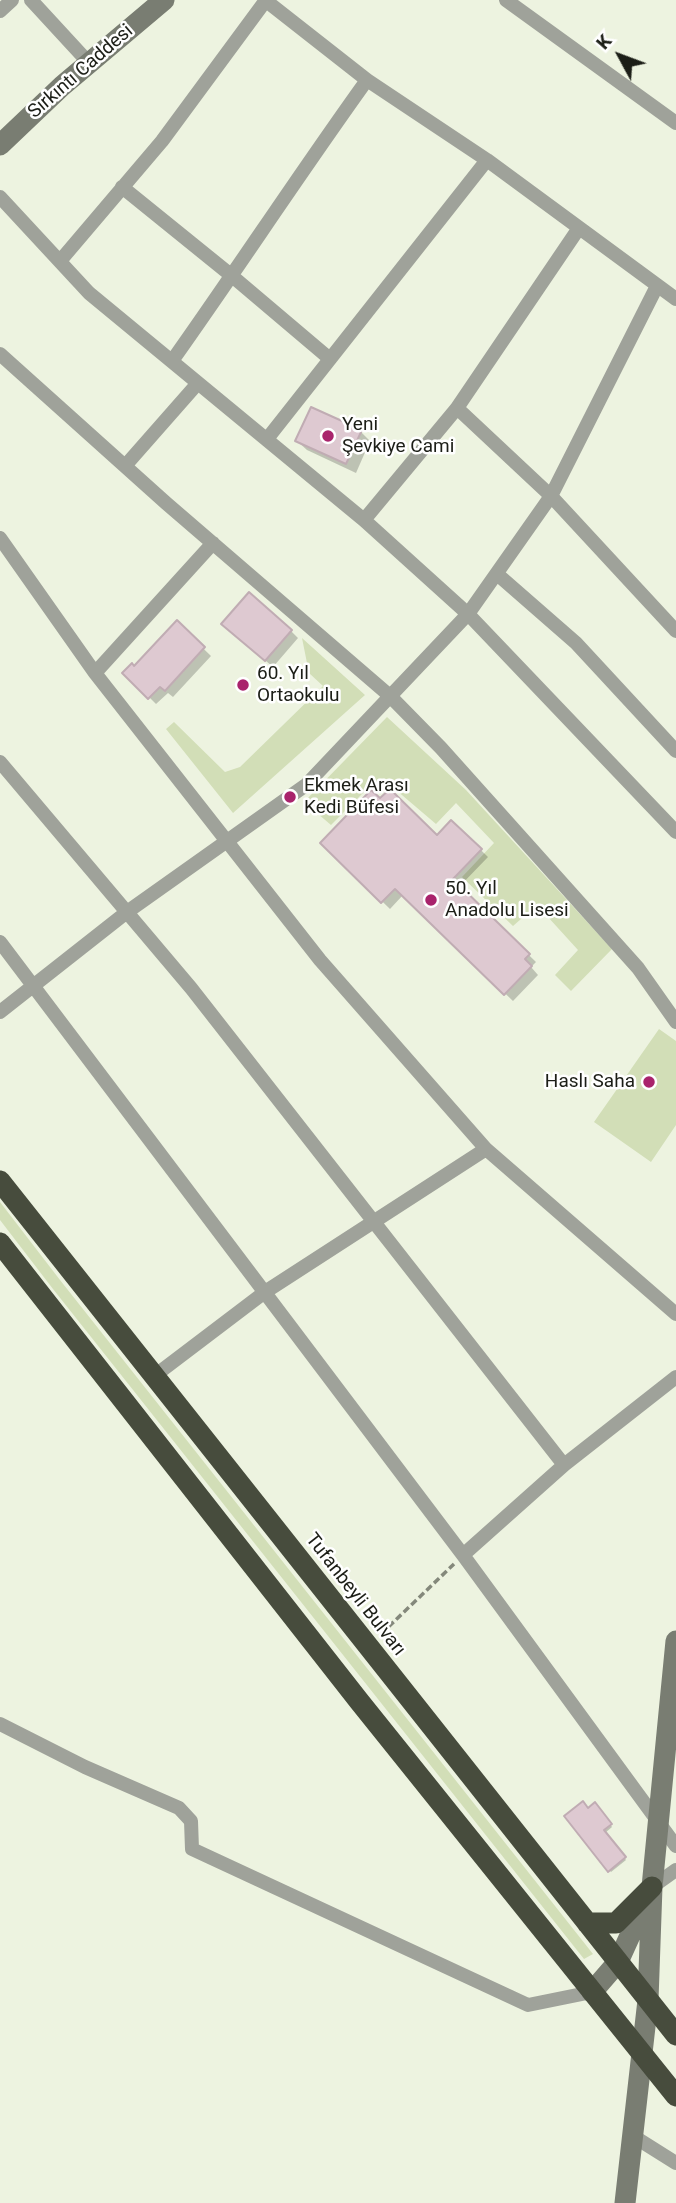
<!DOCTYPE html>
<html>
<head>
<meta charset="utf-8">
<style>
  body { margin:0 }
  #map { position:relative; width:676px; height:2203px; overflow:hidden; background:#edf3e0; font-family:Roboto,sans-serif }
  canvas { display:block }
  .north { position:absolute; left:585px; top:21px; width:70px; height:70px; -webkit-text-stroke:5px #fff; paint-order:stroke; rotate:311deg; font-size:19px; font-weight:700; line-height:28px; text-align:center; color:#1c1e17 }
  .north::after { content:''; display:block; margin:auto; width:24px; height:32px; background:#1c1e17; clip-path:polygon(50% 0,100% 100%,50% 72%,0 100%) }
</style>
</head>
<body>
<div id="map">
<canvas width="676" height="2203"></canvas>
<div class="north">K</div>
</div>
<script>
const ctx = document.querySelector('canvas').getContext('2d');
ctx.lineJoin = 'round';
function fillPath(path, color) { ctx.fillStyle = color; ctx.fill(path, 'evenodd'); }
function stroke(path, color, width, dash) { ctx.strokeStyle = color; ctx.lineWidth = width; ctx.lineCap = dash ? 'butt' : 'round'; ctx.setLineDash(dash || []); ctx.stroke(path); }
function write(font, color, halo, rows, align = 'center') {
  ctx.font = font + ' Roboto,sans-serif'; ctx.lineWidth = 5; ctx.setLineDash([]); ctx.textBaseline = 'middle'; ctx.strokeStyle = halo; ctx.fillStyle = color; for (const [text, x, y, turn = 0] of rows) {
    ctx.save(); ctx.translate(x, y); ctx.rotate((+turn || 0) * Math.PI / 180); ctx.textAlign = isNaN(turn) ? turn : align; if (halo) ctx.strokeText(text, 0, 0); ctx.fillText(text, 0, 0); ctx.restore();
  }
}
const green = new Path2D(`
  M302,638L365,695L233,813L166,729L174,722L225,772L240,767L323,686L309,673Z
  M387,717L466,790L612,949L571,991L555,975L578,950L537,905L513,926L462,877L494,843L456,803L436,824L389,784L379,793L370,786L331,825L304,802Z
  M659,1029L676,1041V1125L651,1162L594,1122Z
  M0,1202L60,1280L593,1954L584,1959L53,1289L0,1220Z`);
const shadow = new Path2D(`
  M361,432L370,441L356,473L307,450L297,441Z
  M177,623L211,656L173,697L168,693L156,704L125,673L134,668Z
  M231,631H291L298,638L273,667Z
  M452,822L488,857L459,887L536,962L531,967L538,975L513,1001L403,895L390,909L322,843L437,837Z
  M595,1804L612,1827L605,1833L626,1860L611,1872L566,1816L588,1810Z`);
const building = new Path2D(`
  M311,407L362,430L346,464L295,441Z
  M249,592L292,630L265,661L221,624Z
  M177,620L205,647L165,691L160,687L148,699L122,673L132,663L134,666Z
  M390,789L437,835L451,820L482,849L453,879L530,954L525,959L532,966L504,995L395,889L381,903L320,843L371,790L380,798Z
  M583,1801L588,1808L595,1802L612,1824L604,1830L626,1857L608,1872L564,1816Z`);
const path = new Path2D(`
  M381,1634L454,1564`);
const street = new Path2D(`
  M31,0L89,63
  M265,0L367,80L487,160L676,299
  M506,0L676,123
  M0,11L12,0
  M122,187L232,276L330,359
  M0,197L89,293L364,520L468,614L676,832
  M60,261L162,141L266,0
  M0,354L166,503L390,696L441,748L638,968L676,1022
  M172,361C238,268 300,173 367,80
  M457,408L551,496L676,631
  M267,439L487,160
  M125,466L198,383
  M364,520L457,408L579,228
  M0,538L95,673L320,960L486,1149L676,1314
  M497,574L576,643L676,751
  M95,673L213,543
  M0,762L191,988L564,1465
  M0,942L463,1555L676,1846
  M0,1012L127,912L306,785L468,614L551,496L657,286
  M153,1377L265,1292L486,1149
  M463,1555L564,1465L676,1377
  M0,1724L85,1767L179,1808L191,1821L192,1849L528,2005L592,1992
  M652,1887L676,1870
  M633,2136L676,2163`);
const secondary = new Path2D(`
  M0,145L62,86L164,0
  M592,1992L618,1962L647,1898
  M625,2203L648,2000L652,1887L676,1641`);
const highway = new Path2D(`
  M0,1181L676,2035
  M0,1243L359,1701L676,2096
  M587,1923H616L652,1887`);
const markers = [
  [328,436,7,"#a9236c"],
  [243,685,7,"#a9236c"],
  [290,797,7,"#a9236c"],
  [431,900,7,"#a9236c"],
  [649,1082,7,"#a9236c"]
];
const streetNames = [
  ["Sırkıntı Caddesi",81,72,-41],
  ["Tufanbeyli Bulvarı",355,1595,52]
];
const poiNames = [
  ["Yeni",342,425],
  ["Şevkiye Cami",342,447],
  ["60. Yıl",257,674],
  ["Ortaokulu",257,696],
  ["Ekmek Arası",304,786],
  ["Kedi Büfesi",304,808],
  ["50. Yıl",445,889],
  ["Anadolu Lisesi",445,911],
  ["Haslı Saha",635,1082,"right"]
];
fillPath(green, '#d2deb7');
fillPath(shadow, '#0003');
fillPath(building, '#dec9d1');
stroke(building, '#c0acb3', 2);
stroke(path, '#84887b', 3.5, [7, 3.5]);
stroke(street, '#9fa29a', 14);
stroke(secondary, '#797d72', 21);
stroke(highway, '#474c3d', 21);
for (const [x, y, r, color] of markers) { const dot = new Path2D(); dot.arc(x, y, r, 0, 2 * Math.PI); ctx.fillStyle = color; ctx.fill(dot); stroke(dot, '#fff', 2.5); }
write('19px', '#1c1e17', '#fff', streetNames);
write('19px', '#1c1e17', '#fff', poiNames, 'left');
</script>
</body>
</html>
